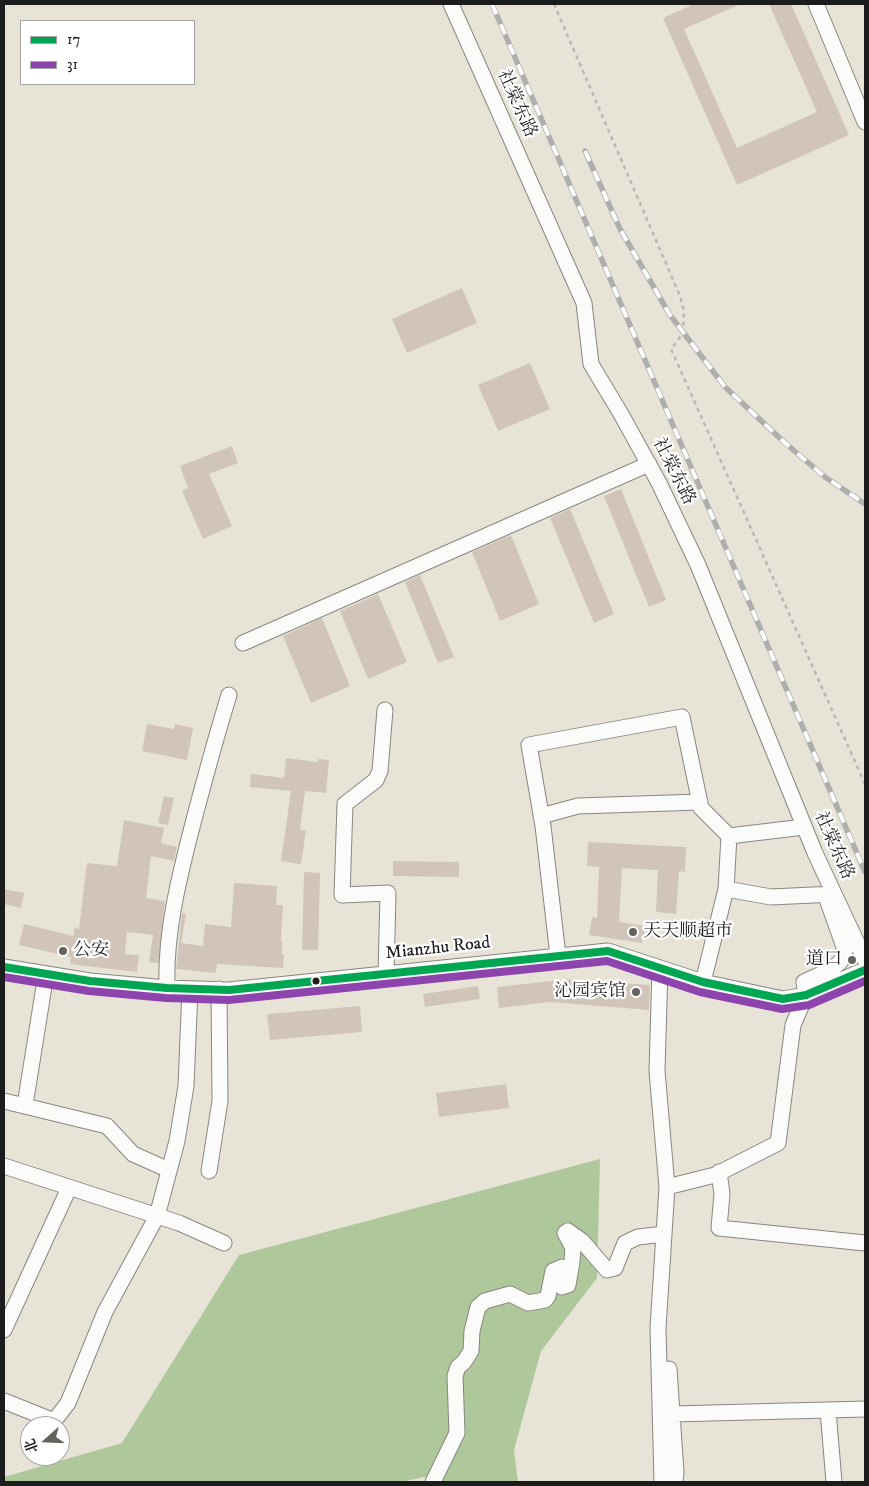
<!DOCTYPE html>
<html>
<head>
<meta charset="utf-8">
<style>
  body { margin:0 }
  #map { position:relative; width:869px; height:1486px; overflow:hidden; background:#e7e4d7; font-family:"IM FELL DW Pica","Noto Serif SC",serif }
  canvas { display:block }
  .frame { position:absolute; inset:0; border:5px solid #1c1c1c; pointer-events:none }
  .legend { position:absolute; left:20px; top:20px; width:175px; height:65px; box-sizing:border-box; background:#fff; border:1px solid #a4a4a4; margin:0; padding:6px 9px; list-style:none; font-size:15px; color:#1c1c1c }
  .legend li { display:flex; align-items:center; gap:10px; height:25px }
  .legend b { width:25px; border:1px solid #a4a4a4 }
  .north { position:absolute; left:20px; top:1416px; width:50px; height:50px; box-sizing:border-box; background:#fff; border:1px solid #a4a4a4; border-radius:50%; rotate:250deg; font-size:14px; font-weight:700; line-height:20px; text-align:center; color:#1c1c1c }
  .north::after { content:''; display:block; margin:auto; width:18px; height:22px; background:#63625d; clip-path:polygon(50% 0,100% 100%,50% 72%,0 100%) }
</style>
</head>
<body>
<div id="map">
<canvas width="869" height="1486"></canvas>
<div class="frame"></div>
<ul class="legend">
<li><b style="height:6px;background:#00a651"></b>17</li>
<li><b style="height:6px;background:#8e44ad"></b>31</li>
</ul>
<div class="north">北</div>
</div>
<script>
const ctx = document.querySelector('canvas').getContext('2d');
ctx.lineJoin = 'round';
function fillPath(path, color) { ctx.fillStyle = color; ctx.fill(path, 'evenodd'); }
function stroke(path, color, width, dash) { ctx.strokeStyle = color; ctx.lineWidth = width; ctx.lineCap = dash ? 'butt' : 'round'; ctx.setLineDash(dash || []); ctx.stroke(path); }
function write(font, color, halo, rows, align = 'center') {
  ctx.font = font + ' "IM FELL DW Pica","Noto Serif SC",serif'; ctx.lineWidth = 4.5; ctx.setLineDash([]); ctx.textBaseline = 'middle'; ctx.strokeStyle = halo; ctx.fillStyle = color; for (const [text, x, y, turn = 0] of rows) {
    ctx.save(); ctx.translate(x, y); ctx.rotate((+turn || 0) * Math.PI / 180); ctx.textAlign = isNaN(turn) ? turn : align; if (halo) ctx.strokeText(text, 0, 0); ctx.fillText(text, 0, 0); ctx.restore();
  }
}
const forest = new Path2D(`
  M600,1159L597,1278L541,1351L514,1450L518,1482H434L429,1476L401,1482H4V1477L122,1443L239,1255Z`);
const building = new Path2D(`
  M694,4H741L684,29L737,148L817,112L769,4H791L849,135L737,185L663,18Z
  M462,288L477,323L407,353L392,319Z
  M530,363L550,409L498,431L478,385Z
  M232,446L238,463L209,474L232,526L203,539L182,491L188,488L180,466Z
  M621,489L666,600L649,607L604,496Z
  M570,509L614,614L594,623L550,518Z
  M511,535L539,604L500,621L472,552Z
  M420,575L454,657L438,663L405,582Z
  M378,594L407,662L368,679L340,611Z
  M322,618L350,686L311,703L283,636Z
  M147,724L174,729L175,724L193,728L187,760L142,751Z
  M286,758L318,762V759L329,760L326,793L305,791L300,830L306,831L301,864L281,861L291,791L250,787L251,774L284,778Z
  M164,796L174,798L168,825L158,823Z
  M124,820L164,828L161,843L177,847L174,861L151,856L146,898L165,901L158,963L149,962L153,935L127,932L125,954L139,955L137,972L70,964L71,957L19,945L24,924L74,936V928L79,929L87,863L117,866Z
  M588,842L686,847L685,872L679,871L676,914L656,912L658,870L622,868L619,922L645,926L642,943L589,935L592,917L597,918L599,867L587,866Z
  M393,861L459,862V877L393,876Z
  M304,872L320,873L318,950H302Z
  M234,883L277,886L276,905H283L281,941H282V954H284L283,968L217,964L216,973L176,969L182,913L186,914L181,943L203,946L205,924L231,927Z
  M4,889L24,893L21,908L4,904Z
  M561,979L650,985L649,1010L551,1002L499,1008L497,987L561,980Z
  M478,986L480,999L425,1007L423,994Z
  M360,1006L362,1032L270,1040L267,1014Z
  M506,1084L509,1108L439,1117L436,1093Z`);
const path = new Path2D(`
  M554,4L680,296L684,311L683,333L671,349L865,784`);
const minor = new Path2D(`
  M451,4L584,303L591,364L621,414L659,483L698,565L815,853L865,960
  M816,4L865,122
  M243,643L649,464
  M385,710L380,771L376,780L345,804L342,895L388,893L386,974
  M541,816L578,806L700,802
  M726,889L771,897L834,894
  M558,956L543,826L529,745L682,717L701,808L729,836L804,827
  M4,967L90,981L167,988L229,990L608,951L703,982L783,999L806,995L865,970
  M660,968L657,1071L667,1187L658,1328L662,1482
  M703,982L726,889L729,836
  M167,988C165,935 178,882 191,831C203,785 215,740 229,695
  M4,1101L107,1126L133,1154L169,1170
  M25,1105L46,974
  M4,1166L179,1223L224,1243
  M209,1171L220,1101L219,989
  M719,1172L722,1194L719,1228L865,1243
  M667,1187L715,1175L778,1143L793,1025L806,995L804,982C817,975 846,967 845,950L827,899
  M4,1330L69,1188
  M669,1369L676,1472L675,1482
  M4,1401L54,1421L68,1403L105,1312L157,1216L177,1141L186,1086L190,989
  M828,1410L834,1482
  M672,1414L865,1409
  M433,1482L457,1433L455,1376L458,1367L464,1362L471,1351L472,1331L478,1307L485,1301L510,1294L528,1303L545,1300L548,1296L553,1271L562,1267V1287L568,1285L572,1262L573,1248L565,1233L568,1231L582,1241L607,1270L615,1268L625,1243L638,1237L664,1234`);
const rail = new Path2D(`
  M492,4L865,872
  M585,151L620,229L670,315L725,387L784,442L825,477L865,504`);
const bus1 = new Path2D(`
  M4,967L90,981L167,988L229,990L608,951L703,982L783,999L806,995L865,970`);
const bus2 = new Path2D(`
  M4,977L89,991L166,998L229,1000L607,961L700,992L782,1009L809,1005L865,981`);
const markers = [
  [633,932,5,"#63625d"],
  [63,951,5,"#63625d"],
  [852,960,5,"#63625d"],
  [316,981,4.5,"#1c1c1c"],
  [636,992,5,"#63625d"]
];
const streetNames = [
  ["社棠东路",516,104,66],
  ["社棠东路",673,472,63],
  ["社棠东路",833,846,66],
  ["Mianzhu Road",438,949,-6]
];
const poiNames = [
  ["天天顺超市",643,932],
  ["公安",73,951],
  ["道口",842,960,"right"],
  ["沁园宾馆",626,992,"right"]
];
fillPath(forest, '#aec79b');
fillPath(building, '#d1c5ba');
stroke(minor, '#888680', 17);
stroke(path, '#b8b8b6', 2.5, [4, 4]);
stroke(minor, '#fbfbf9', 15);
stroke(rail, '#aeaeac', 5.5);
stroke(rail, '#fff', 4, [11]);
stroke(bus1, '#00a651', 8);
stroke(bus2, '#8e44ad', 8);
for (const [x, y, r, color] of markers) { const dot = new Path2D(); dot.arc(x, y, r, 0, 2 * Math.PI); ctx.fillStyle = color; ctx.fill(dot); stroke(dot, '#fff', 2); }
write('18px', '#1c1c1c', '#fff', streetNames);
write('18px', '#1c1c1c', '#fff', poiNames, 'left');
</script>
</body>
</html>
